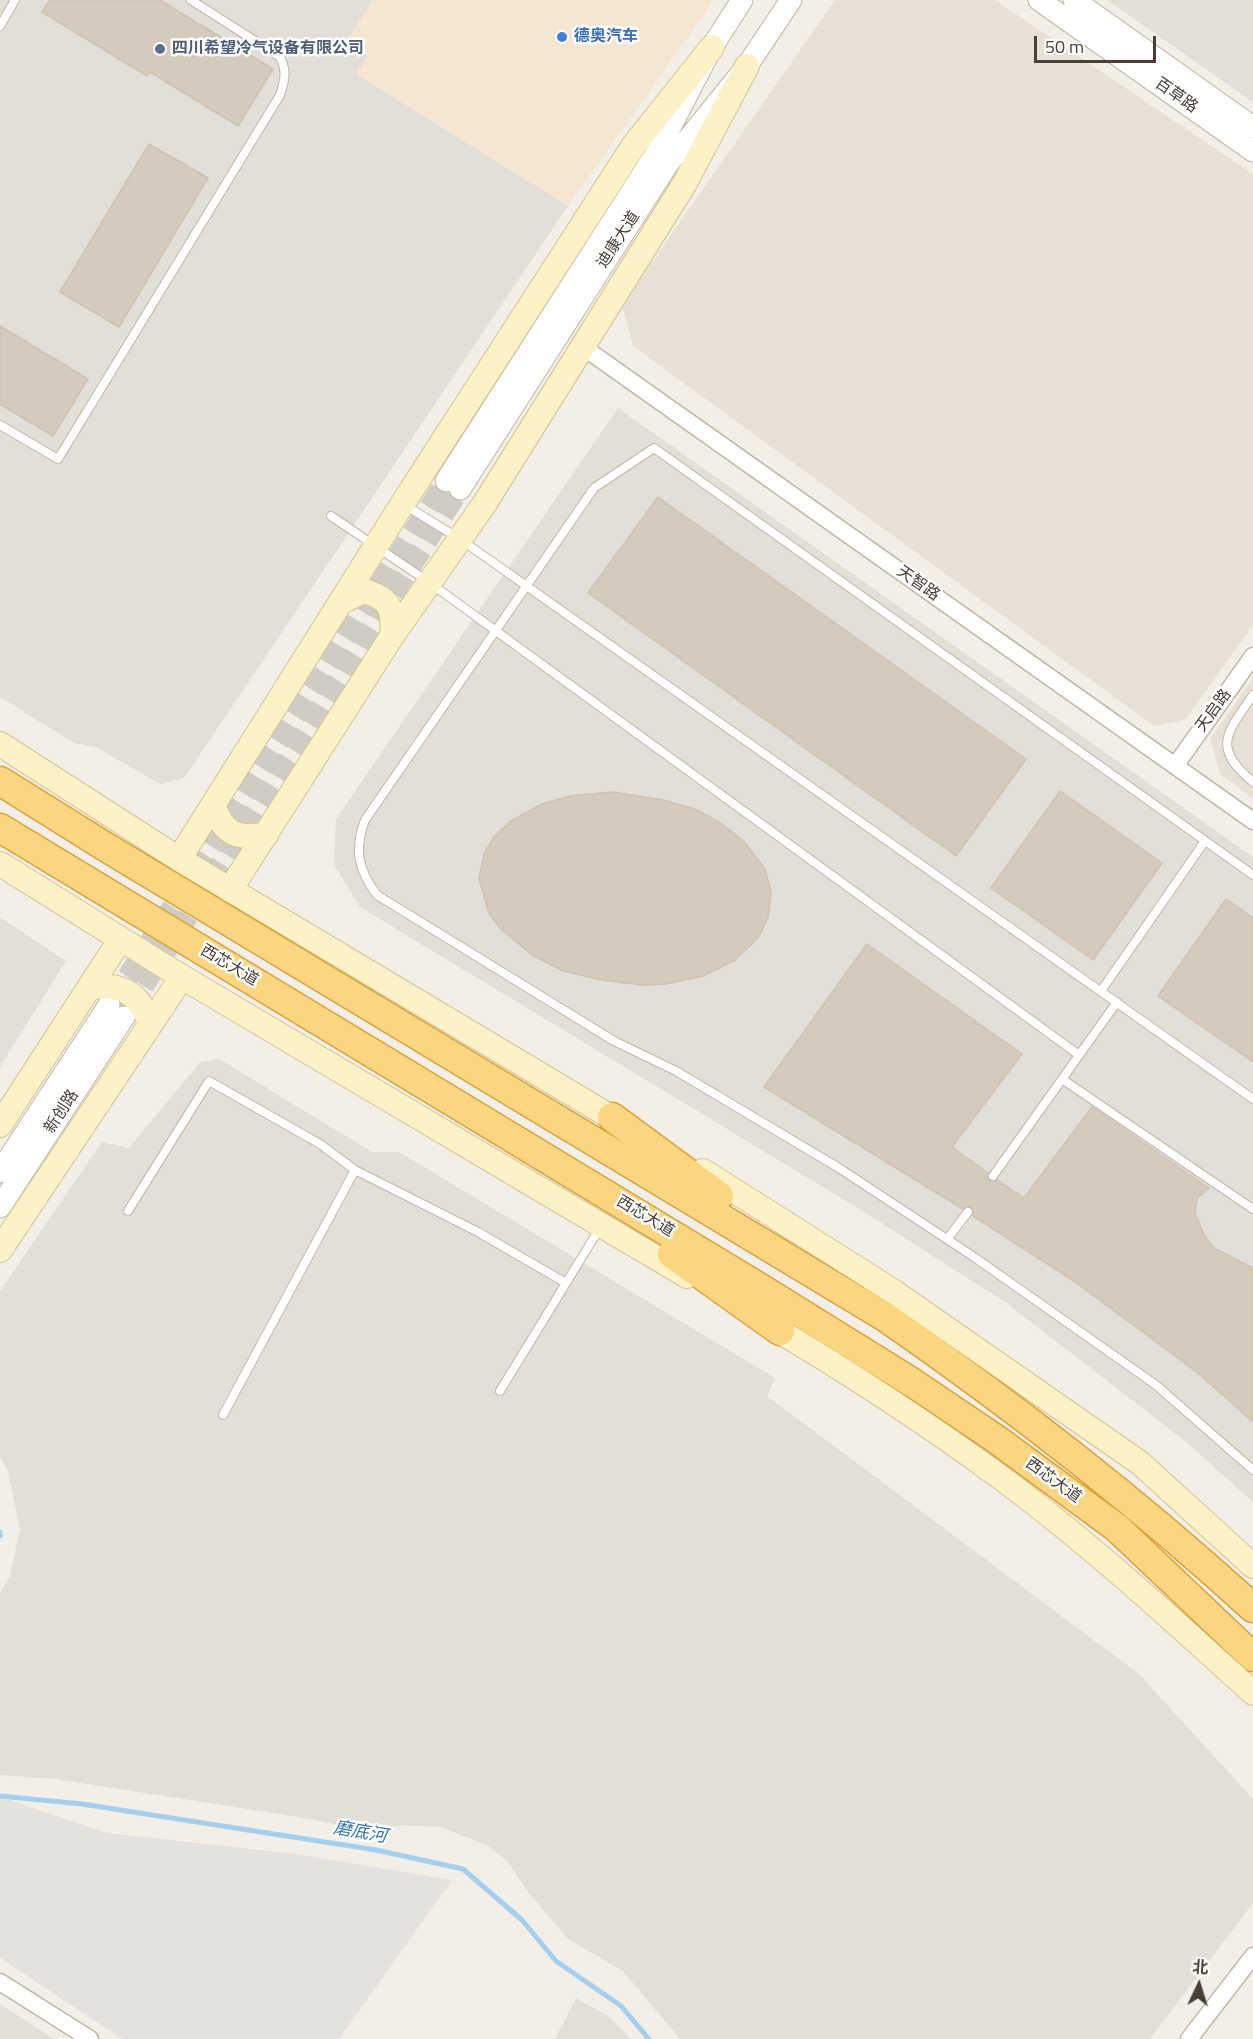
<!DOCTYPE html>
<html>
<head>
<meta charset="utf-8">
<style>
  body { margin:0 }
  #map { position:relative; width:1253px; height:2039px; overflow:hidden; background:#f3efe7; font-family:"Titillium Web","Noto Sans SC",sans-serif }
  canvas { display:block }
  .north { position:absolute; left:1169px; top:1955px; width:60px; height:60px; -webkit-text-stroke:4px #fff; paint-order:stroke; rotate:4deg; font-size:16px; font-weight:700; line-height:24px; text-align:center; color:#464036 }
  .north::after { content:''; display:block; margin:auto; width:21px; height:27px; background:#464036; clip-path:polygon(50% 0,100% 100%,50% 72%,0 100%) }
  .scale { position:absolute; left:1034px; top:36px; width:122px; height:27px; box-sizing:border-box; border:3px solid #464036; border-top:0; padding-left:8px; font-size:18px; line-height:21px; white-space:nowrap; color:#464036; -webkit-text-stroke:4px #fff; paint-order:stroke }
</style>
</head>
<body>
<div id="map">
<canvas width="1253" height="2039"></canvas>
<div class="north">北</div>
<div class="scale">50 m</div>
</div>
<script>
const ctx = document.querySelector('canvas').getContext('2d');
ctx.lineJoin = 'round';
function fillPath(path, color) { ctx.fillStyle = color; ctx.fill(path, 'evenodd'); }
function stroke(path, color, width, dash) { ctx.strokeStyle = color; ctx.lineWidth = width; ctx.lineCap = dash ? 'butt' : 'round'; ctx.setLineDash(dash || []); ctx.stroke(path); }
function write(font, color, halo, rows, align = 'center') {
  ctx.font = font + ' "Titillium Web","Noto Sans SC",sans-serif'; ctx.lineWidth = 5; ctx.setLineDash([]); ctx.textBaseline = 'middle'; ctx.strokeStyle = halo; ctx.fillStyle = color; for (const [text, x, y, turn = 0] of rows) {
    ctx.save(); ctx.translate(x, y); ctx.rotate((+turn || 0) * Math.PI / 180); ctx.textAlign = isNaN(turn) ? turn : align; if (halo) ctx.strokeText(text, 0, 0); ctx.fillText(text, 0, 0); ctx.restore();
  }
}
const residential = new Path2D(`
  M835,0H995L1253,174V625L1185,720L1154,726L633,346L622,305Z
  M1253,678V798L1220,774L1210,739Z`);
const commercial = new Path2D(`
  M373,0H714L568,206L356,74L346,42Z`);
const industrial = new Path2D(`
  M0,0H373L346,42L368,56L356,74L568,206L184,778L160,784L96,747L74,743L0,697Z
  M1107,0H1253V102Z
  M618,408L1253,857V1502L1185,1441L1005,1302L861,1210L360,907L334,865L336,819Z
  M0,917L66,961L0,1067Z
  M219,1059L372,1152H399L775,1378L767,1396L1139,1674L1253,1799V1903L1150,2039H680L623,1971L568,1939L528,1892L508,1862L488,1846L441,1827L401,1825L370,1831L293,1816L55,1779L0,1775V1593L10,1576L20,1529L8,1471L0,1457V1291L102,1142L129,1148L200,1062Z
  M576,1998L608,2016L631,2039H555Z
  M0,2004L54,2039H0Z`);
const parking = new Path2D(`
  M0,1797L107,1833L297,1854L452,1880L339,2039H122L0,1958Z`);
const stream = new Path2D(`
  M0,1532V1536
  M0,1796L82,1804L376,1850L463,1869L522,1920L556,1961L621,2006L649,2039`);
const building = new Path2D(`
  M50,0H160L273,69L238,126L150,72L147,76L42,12Z
  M149,144L208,178L119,327L60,292Z
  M0,326L88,379L53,436L0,404Z
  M658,497L1026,759L956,856L588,593Z
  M1060,791L1162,863L1093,960L991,888Z
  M613,792L663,800L695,809L719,822L743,840L765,869L771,893L768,918L758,938L735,960L703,976L666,984L642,985L602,980L563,971L532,955L500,928L489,913L479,879L484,854L494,837L511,821L542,804L570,796Z
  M1226,899L1253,918V1062L1158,996Z
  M867,944L1022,1054L952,1147L988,1173L990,1181L998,1180L1024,1198L1092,1107L1209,1188L1197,1198L1195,1213L1203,1233L1214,1248L1253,1268V1422L1198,1373L1071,1279L973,1216L971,1207L963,1209L764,1087Z`);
const tertiaryTunnel = new Path2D(`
  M111,1003L446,481
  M127,1012L460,489`);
const service = new Path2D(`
  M0,26L15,0
  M0,425L58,459L280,95C285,80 287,71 280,57L191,0
  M403,504L460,539L1253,1099
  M331,516L430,583L1079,1055
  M1253,695C1227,733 1211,747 1253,782
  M1253,875L654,448L594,488L365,820C354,849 358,870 377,895L614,1041L676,1071L839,1168L974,1257L1156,1385L1253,1470
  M1101,991L1205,841
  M1062,1079L1253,1209
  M993,1176L1117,1002
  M128,1211L209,1081L320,1144L355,1170L478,1232L566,1283
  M947,1239L968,1212
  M500,1391L601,1226
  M223,1415L355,1170`);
const minor = new Path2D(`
  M583,347L1253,821
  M1175,766L1253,656
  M0,1982L90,2039
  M1189,2039L1253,1956`);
const tertiary = new Path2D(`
  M1039,0L1253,151
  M1074,0L1253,127
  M446,481L659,149L712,47L742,0
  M460,489L667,165L747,66L791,0
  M0,1172L109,1005
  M0,1207L124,1017`);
const secondary = new Path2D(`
  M341,602L363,591C391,598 394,610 392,636
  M0,744L179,859L626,1126
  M213,805C225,836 236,838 266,835
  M179,859L403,503L634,145L712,47
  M0,864L182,977L687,1276
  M230,890L392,636L485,503L685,183L747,66
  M90,988C122,982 140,994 150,1024
  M0,1125L120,940
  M703,1171L894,1292L1140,1463L1253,1566
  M0,1250L182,977
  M764,1322C845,1370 924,1421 1000,1477C1089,1543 1171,1618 1253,1693`);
const trunk = new Path2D(`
  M0,781L109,849L885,1317C1015,1407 1137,1502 1253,1608
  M0,828L762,1289L913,1383L996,1439L1117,1528L1253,1657
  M612,1117L719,1196
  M672,1254L780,1331`);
const markers = [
  [562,37,6,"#3f7fe0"],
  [160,49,6,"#5c6f8a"]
];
const shopNames = [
  ["德奥汽车",574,37]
];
const serviceNames = [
  ["四川希望冷气设备有限公司",172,49]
];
const streetNames = [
  ["百草路",1176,96,35],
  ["迪康大道",619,240,-57],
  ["天智路",918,584,35],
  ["天启路",1214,711,-54],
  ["西芯大道",229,966,31],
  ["新创路",62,1112,-57],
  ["西芯大道",645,1217,31],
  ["西芯大道",1053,1481,36]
];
const waterNames = [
  ["磨底河",360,1833,10]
];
fillPath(residential, '#e7e1d5');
fillPath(commercial, '#f4e6d2');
fillPath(industrial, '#e2ded8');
fillPath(parking, '#e4e2de');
stroke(stream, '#a4cfee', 5);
fillPath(building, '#d4cbbc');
stroke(building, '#cfc3b0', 1.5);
stroke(tertiaryTunnel, '#d0ccc4', 21, [21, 10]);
stroke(service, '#beb7a9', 10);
stroke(minor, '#beb7a9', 19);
stroke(tertiary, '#beb7a9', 23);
stroke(secondary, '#d2c398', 26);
stroke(trunk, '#d9a13a', 31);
stroke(service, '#fff', 8);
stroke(minor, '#fff', 16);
stroke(tertiary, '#fff', 21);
stroke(secondary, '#fdf1c6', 24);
stroke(trunk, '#fad680', 28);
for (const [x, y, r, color] of markers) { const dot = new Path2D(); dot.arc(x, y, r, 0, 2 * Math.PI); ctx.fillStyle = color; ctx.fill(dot); stroke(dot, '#fff', 2); }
write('bold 16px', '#366cbe', '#fff', shopNames, 'left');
write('bold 16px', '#4e5e75', '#fff', serviceNames, 'left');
write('16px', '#464036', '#fff', streetNames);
write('italic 18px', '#3278af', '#fff', waterNames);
</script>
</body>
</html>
